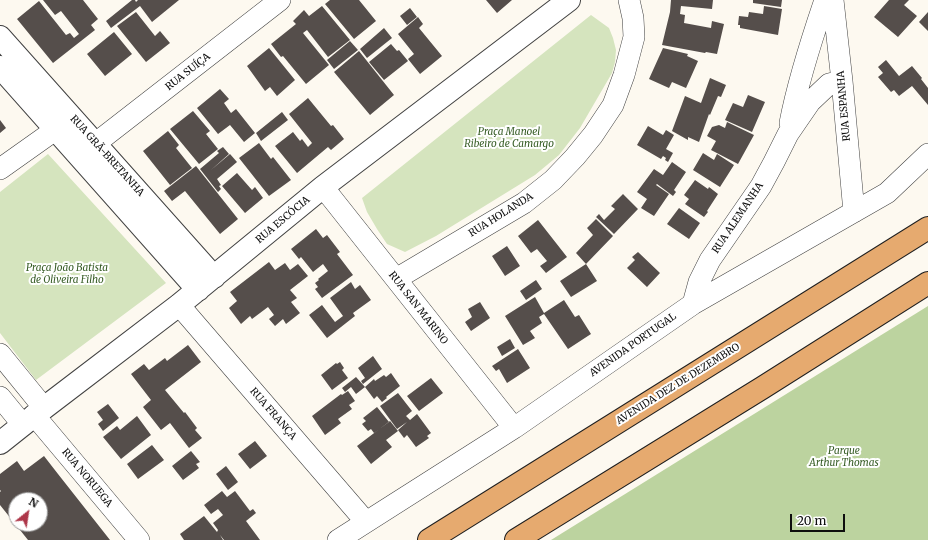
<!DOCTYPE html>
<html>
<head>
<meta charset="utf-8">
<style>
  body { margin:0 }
  #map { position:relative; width:928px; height:540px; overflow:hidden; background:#fdf9f0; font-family:Merriweather,serif }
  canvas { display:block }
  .north { position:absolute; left:8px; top:492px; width:40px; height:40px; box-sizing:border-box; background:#fff; border:1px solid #9f9f9f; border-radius:50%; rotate:30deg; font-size:11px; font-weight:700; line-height:16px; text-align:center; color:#0e0e0e }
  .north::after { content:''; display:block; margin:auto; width:14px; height:18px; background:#ad3649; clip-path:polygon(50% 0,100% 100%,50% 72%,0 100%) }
  .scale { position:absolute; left:790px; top:514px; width:55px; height:18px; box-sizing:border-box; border:2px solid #0e0e0e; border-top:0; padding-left:5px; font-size:12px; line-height:14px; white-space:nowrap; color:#0e0e0e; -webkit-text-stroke:3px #fff; paint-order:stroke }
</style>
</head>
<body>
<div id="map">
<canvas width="928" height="540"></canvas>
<div class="north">N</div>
<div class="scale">20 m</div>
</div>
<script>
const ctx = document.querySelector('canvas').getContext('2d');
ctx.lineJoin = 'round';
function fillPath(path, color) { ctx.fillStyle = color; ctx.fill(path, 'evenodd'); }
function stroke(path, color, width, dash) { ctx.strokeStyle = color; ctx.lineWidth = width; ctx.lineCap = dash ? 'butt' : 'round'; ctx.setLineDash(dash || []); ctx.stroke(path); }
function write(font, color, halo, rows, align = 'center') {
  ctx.font = font + ' Merriweather,serif'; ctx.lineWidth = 4; ctx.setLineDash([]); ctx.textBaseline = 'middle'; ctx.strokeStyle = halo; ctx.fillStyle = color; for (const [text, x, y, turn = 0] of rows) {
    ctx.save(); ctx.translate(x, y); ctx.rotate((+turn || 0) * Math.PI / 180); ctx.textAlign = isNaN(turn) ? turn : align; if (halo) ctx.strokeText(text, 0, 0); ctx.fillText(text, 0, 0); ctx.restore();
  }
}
const green = new Path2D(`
  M591,15L609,28L613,38L616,50L615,62L612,73L580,128L559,155L535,175L436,236L405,252L387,244L377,229L367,212L362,198Z
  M48,154L166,283L36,380L0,333V192Z`);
const forest = new Path2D(`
  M928,306V540H551Z`);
const building = new Path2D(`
  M43,0H83L98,19L91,25L95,30L53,63L17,19L39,1L66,35L70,33L74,38L79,34L61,11L55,15Z
  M132,0H135L136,2L138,0H179L152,22L140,6L111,28L106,21Z
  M330,0H359L376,21L354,39L325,4Z
  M486,0H512L497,13Z
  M671,0H713L712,9L681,6L680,14L685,15L684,23L711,28L712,21L724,24L717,54L706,52L705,53L662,45L670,12Z
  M753,0H782L781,7L753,3Z
  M889,0H909L904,5L917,16L898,37L874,17Z
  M322,6L350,40L328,57L307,30L303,33L329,65L306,84L283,56L281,57L271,44L296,24L293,21L304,10L309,16Z
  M764,6L782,9L778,35L740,28V25H738L739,16L748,17L749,12L763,14Z
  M410,8L417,17L407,25L400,16Z
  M136,12L155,36L160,31L170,43L146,62L117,26Z
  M928,12V31L919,22Z
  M418,17L423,24L419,28L442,56L420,74L408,59L414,54L398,34Z
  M384,28L392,38L367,58L360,49Z
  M114,32L132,54L105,76L87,54Z
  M350,41L358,50L334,69L327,60Z
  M391,44L397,51L399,50L408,61L384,80L369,62Z
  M269,48L295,80L277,96L270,87L265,91L247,66Z
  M663,48L688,54L687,56L698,61L686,88L672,82L669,88L649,79Z
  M359,51L394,95L370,115L334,72Z
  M886,60L899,76L912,66L922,78L921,79L928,88V105L912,86L899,96L894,90L891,92L878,77L883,73L878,67Z
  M710,78L726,85L721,97L718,96L710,115L709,114L699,142L688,137V140L672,131L685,96L701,103Z
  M220,89L229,99L224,103L231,113L236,109L255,133L244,142L230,125L218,134L197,108Z
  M748,95L765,102L752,132L725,120L733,103L743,107Z
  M308,98L331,126L333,125L344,139L331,150L328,147L297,173L275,146L293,132L300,141L302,139L308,147L312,143L289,114Z
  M193,111L210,131L206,134L218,149L199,164L170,129Z
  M282,112L288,120L261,141L256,133Z
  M0,120L6,128L0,133Z
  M727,122L754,135L738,164L711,150L716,141L707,136L712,127L719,125L725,128Z
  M648,126L663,135L666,130L674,135L666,149L673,153L668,162L665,160L666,158L663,156L661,159L637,145Z
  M168,131L179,145L176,148L192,168L170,185L143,151Z
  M259,143L271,159L273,157L291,180L269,196L239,158Z
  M223,147L229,154L211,170L230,154L237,162L217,179L221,185L219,186L221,189L218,192L200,169L219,153L217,151Z
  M703,153L714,160L717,154L734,165L720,187L693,170Z
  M672,162L686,172L674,190L676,192L673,196L657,184L656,185L669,194L654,216L641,208L647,199L637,192L654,169L663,175Z
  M196,166L238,219L220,234L185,191L172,201L164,191Z
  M237,173L252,190L255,187L263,198L245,213L222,186Z
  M695,180L708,189L709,187L718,194L707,211L708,212L704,217L685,204L689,199L684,195Z
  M623,194L638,209L614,234L596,217L599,214L604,220L615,209L611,206Z
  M679,208L700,223L689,239L667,224Z
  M596,219L613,236L586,264L576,253L593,235L587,228Z
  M538,220L567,257L546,273L540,266L547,261L537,249L531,253L518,236Z
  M316,229L323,238L327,235L340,252L337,254L353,275L322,298L315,289L318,287L315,283L319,280L318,279L328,271L323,264L313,272L301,257L299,259L291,249Z
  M507,246L520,266L505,276L492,256Z
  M638,252L660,273L647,287L627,268L635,260L632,257Z
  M269,262L275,270L285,263L290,270L298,264L308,276L290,290L297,298L291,302L300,313L286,324L283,319L275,326L269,319L274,315L268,307L252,319L250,316L241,324L229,308L237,301L230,292Z
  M586,264L597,281L571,297L560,281Z
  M536,280L542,289L526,300L520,291Z
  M351,282L355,289L360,285L371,300L353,313L355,316L327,338L309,315L322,305L335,322L343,316L330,298Z
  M535,297L544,313L564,300L575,317L579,315L591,334L568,349L544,314L539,317L542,323L530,331L535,338L523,345L505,316Z
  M480,302L490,318L471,331L465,322L472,317L468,309Z
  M510,339L515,348L502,356L497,347Z
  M188,345L201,362L165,390L184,413L185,412L197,428L195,430L202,438L189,448L170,423L161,430L143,407L151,400L131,374L144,364L149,370L165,358L167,361Z
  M518,349L530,368L507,383L499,369L496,371L492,366Z
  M373,356L382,369L363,384L361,381L365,378L358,368Z
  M340,362L344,368L342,370L348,378L332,390L321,375L336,363L337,364Z
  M391,373L400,386L386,397L387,398L382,402L377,396L374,399L365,387L374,379L375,381L384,375L386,377Z
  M356,377L365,387L356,394L351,387L345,392L342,388Z
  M431,378L443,393L419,411L407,396Z
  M348,391L355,401L349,405L352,409L338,419L341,423L325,435L312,416L341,394L342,395Z
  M398,393L412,411L406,416L410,420L417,414L431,433L427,436L429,438L416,447L407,435L404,438L398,430L407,422L397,429L380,406Z
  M108,404L119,418L103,431L98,424L103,420L97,412Z
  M377,407L389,422L374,433L371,429L368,431L362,424L366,421L363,418Z
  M137,416L151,435L121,459L103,437L117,426L120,430Z
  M390,421L398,431L386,440L392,447L371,464L357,446Z
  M255,441L267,456L250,469L238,454Z
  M152,445L164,460L138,479L127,464Z
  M191,451L200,462L196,464L199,468L183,480L172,466Z
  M44,456L58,474L110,540H28L0,505V492L1,491L0,490V474L17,461L24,471ZM16,500H40V524H16Z
  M226,466L238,482L228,490L216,474Z
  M222,491L227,497L235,491L250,511L253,509L256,513L246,521L260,540H224L220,535L223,540H184L180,534L204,516L217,532L218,530L213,523L223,515L218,509L211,514L204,505Z`);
const minor = new Path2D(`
  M833,0L842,81L854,212
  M790,123C798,81 811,41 825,0
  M96,143L280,0
  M0,169L55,130
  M323,187L514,428
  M396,279L524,203L553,180L575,157L593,135L613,105L624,75L634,37L633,18L629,0
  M693,304L699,282L710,260L761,186L774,162L788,134L810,102L829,84L842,81
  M179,305L366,522
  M0,354L44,408
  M0,397L23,425
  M34,415L139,540
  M338,540L514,428L693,304L887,193L928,154`);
const tertiary = new Path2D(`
  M0,37L214,277
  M0,67L198,290
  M0,443L44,408L179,305L323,187L569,0`);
const trunk = new Path2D(`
  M429,540L928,228
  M516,540L762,388L928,283`);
const streetNames = [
  ["RUA SUÍÇA",188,72,-38],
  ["RUA ESPANHA",844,106,-95],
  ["RUA GRÃ-BRETANHA",107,156,48],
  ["RUA HOLANDA",501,215,-32],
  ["RUA ALEMANHA",738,218,-56],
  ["RUA ESCÓCIA",283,220,-40],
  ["RUA SAN MARINO",418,308,52],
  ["AVENIDA PORTUGAL",633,345,-35],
  ["AVENIDA DEZ DE DEZEMBRO",678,384,-32],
  ["RUA FRANÇA",273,414,49],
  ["RUA NORUEGA",87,478,50]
];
const parkNames = [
  ["Praça Manoel",509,132],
  ["Ribeiro de Camargo",509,144],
  ["Praça João Batista",67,268],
  ["de Oliveira Filho",67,280],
  ["Parque",844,451],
  ["Arthur Thomas",844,463]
];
fillPath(green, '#d5e4be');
fillPath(forest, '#bcd39f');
fillPath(building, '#554e4b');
stroke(minor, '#414141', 22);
stroke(tertiary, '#414141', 24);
stroke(trunk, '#1f1f1f', 24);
stroke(minor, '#fff', 21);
stroke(tertiary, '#fff', 22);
stroke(trunk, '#e6aa6f', 22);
write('10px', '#0e0e0e', '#fff', streetNames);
write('italic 10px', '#375d26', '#fff', parkNames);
</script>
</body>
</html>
